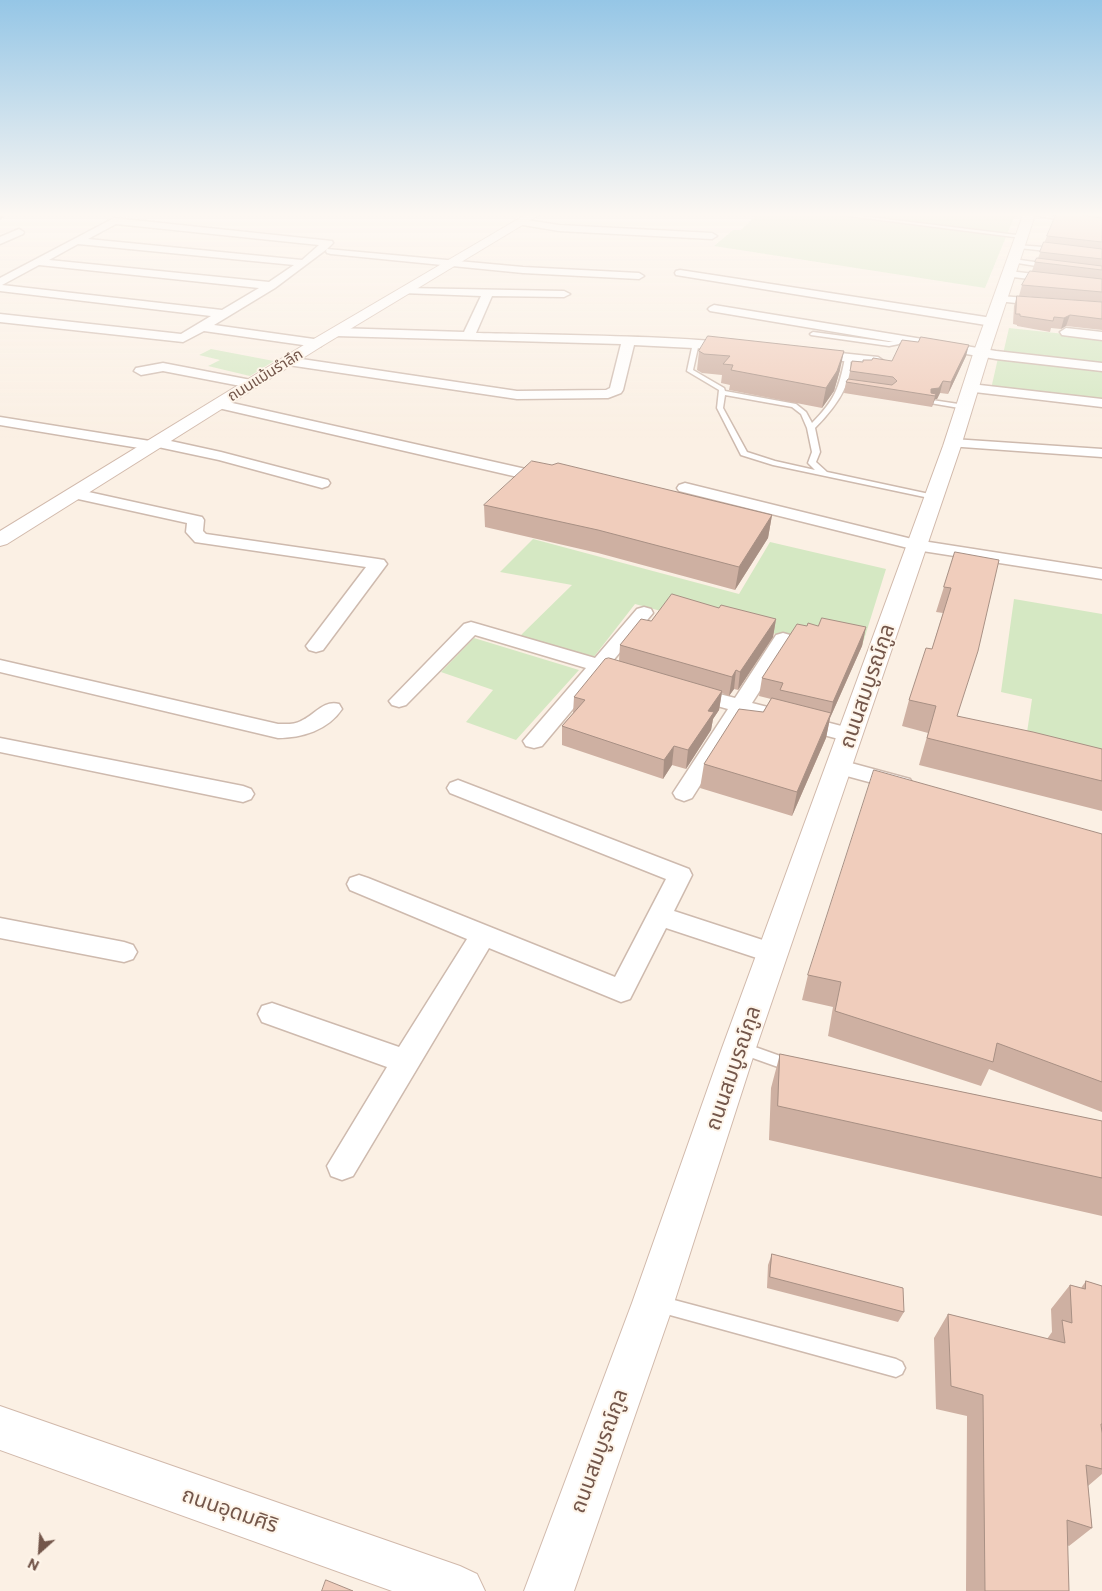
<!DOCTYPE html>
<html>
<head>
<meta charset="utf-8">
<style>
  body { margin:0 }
  #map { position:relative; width:1102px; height:1591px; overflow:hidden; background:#fbf0e4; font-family:Commissioner,sans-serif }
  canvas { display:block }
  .north { position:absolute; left:15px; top:1526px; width:50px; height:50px; -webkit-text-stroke:4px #fef5ea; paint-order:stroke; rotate:206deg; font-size:14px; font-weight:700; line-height:20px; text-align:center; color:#73564a }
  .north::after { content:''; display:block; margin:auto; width:18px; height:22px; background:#73564a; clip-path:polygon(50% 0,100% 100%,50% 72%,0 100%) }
</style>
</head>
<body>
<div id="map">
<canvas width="1102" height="1591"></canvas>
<div class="north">N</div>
</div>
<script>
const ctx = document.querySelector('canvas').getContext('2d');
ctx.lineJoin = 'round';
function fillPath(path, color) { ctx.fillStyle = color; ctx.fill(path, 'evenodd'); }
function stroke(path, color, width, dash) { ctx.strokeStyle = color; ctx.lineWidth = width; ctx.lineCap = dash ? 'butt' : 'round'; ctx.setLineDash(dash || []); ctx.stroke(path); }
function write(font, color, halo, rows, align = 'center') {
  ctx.font = font + ' Commissioner,"Noto Sans Thai",sans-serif'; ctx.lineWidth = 4; ctx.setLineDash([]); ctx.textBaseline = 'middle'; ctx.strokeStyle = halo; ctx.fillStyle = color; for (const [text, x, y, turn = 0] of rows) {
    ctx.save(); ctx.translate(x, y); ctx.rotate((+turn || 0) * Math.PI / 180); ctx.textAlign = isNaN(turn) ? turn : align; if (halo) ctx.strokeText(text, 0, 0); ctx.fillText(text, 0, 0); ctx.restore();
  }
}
const green = new Path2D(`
  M756,215H1015L985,288L714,246L733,230H741Z
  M1009,328L1102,338V364L1003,354Z
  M211,349L274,361L250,376L208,366L220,360L199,355Z
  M998,358L1102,369V401L991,389Z
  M533,539L739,594L770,542L886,569L862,646L818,636L814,644L666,605L661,611L635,604L593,658L520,636L572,585L500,572Z
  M1014,599L1102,614V780L1023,759L1032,699L1001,692Z
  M474,638L579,670L516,740L466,722L493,690L441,672Z`);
const lane = new Path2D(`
  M841,215H853L1025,236L1022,238Z
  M1031,215H1042L1073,220L1071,221Z
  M1017,245L1056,248L1059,250L1056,252L1019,248Z
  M1013,259L1049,264L1052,266L1049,268L1011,262Z
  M813,332L889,342L895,341L899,337L902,339L899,344L889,346L811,335L810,334Z
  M696,341L699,343L693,370L724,388L725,391L796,404L806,412L812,423C835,400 839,388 845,358L850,357C854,384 833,410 815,428L820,452L816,462L827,472L934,495L938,497L934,499L773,465L741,455L717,408L719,390L687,371L693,343ZM725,395L792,407L801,414L807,428L812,452L808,463L815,470L775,461L747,452L723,408Z
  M932,400L965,405L968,407L965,409L930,403L929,402Z
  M741,1042L797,1062L799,1066L797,1070L792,1072L736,1052L734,1048L736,1044Z
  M659,1296L896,1359L902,1362L905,1368L902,1374L896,1377L659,1312L653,1310L651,1304L653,1298Z`);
const street = new Path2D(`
  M114,218L332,241L333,243L327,249L523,267L639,273L644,276L639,279L523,273L331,254L327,253L326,251L327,249L275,288L214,325L321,340L323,343L321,346L317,347L204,331L183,342L0,322V314L181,334L211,316L0,291V278ZM116,224L319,245L302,260L88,239ZM78,244L294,265L269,282L49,260ZM39,265L259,288L222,310L2,285Z
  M520,219L559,225L712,233L717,236L712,239L559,231L517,224L515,222Z
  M19,229L24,232L23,234L0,244V237Z
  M680,270L992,318L998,322L992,326L676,275L675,273L676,271Z
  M1009,271L1102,282V288L1005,276L1004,274Z
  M406,288L564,291L570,294L564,297L492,296L476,333C507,334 730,336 739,346L733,350L634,345L623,390L621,393L608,398L517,399L288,365L282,361L288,357L517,391L606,390L610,388L621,344L336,336L330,332L336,328L464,332L481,296L402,293L400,291Z
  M1001,296L1102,304V312L997,301L995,299L997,297Z
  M714,305L996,351L1102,363V371L996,359L710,311L708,309L710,307Z
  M1066,328L1102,332V340L1062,335L1060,332Z
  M812,350L878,357L884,361L878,365L808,357L806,354L808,351Z
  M163,363L251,380L258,384L251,388L163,371L141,375L134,371L136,368Z
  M971,384L1102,399V407L966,391L964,388L966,385Z
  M219,400L548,474L553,476L556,479L553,482L548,484L214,407L212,404L214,401Z
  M0,417L150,441L157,438L221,452L328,480L330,483L328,486L322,488L219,460L158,447L151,450L0,425Z
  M953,439L1102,449V457L948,446L946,443L948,440Z
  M685,483L916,540L1102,569V579L916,550L679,491L677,488L679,485Z
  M75,489L202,517L204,520L203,531L206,534L378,559L384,560L387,564L323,650L316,652L309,650L306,646L366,567L195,542L186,532L187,523L69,497L67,494L69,491Z
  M644,607L651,609L653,613L611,663L634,670L637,674L634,678L627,680L603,673L542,746L534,748L526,746L523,741L586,668L475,635L406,705L399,707L392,705L389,701L464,624L471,622L478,624L595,658L637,609Z
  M783,633L790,635L793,639L752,703L857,730L861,735L857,740L850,742L745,714L692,798L684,801L676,798L673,793L728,709L685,697L682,693L685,689L692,687L735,698L776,635Z
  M0,660L278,724C286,724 294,725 301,721C315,715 323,700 339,704L342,709C328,730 302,738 278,738L0,672Z
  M0,738L243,786L251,789L254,794L251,799L243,802L0,752Z
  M840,760L910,779L913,784L910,789L902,791L832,772L829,767L832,762Z
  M458,780L689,869L692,875L674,911L781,946L785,953L781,960L772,963L666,928L630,999L621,1002L489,948L353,1176L342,1180L331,1176L327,1166L387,1067L262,1022L258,1014L262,1006L272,1003L399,1047L467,939L350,890L347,884L350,878L359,875L368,878L615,977L666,879L450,793L447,788L450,783Z
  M0,918L124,942L133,945L137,952L133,959L124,962L0,938Z`);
const secondary = new Path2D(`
  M525,215H539L322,346L7,544L0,546V531L312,340Z
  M1023,215H1035L990,351L961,446L756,1048L674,1303L574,1591H524L632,1303L722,1048L943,446L974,351Z
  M0,1406L460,1566L477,1574L485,1591H392L0,1450Z`);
const wall = new Path2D(`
  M1056,215H1102V302L1019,296L1022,285L1032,271L1035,262L1038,258L1047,236Z
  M1017,296L1102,303V330L1066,326L1061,329L1051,328L1050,332L1017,326V325L1013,324L1014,306Z
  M699,351L840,370L834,391L822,408L729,390L730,385L721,383L722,375L702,373L697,370Z
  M966,356L948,394L940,393L937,399H935L932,407L844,393L846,382L849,379L852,361L863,362L892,361Z
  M484,505L772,515L768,538L735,590L598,553L485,527Z
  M955,552L957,716L1102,749V811L919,765L928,733L902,726L909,700L932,649L943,613L936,612Z
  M719,608L776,619L773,637L738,690L734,689L729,696L722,693L719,710L713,719L711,730L686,769L672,765L663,779L562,745V726L573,713L574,697L619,661L620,645L651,621Z
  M807,626H818L866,627L862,646L830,718L826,738L792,816L700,788L704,764L763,712L771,699L759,696L762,678Z
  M1102,834V1112L989,1069L981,1086L828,1036L833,1007L802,1000L808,975Z
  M780,1054L1102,1121V1216L769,1140L771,1088Z
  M772,1254L904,1312L898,1322L767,1288L768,1265Z
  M1086,1281L1102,1286V1474L1088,1486L1092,1528L1069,1546L1067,1545L1069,1591H966L967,1416L936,1409L934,1338L948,1314L1047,1339L1052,1332L1051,1309L1070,1285L1081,1288Z`);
const shadedWall = new Path2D(`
  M0,215H3L4,217L0,220Z
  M1070,315L1066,326L1061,329L1064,318Z
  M969,345L966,356L948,394L951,382Z
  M844,351L840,370L834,391L822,408L826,388Z
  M943,381L940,393L937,399H935L932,407L935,396L929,395L931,389Z
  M772,515L768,538L735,590L739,567Z
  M776,619L773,637L738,690L740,672Z
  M866,627L862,646L830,718L826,738L792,816L797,792L830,716L833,702Z
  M736,670L734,689L729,696L732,677Z
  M722,691L719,710L713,719L711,730L686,769L688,750L708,711Z
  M674,746L672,765L663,779L664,760Z`);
const building = new Path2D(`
  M1056,215H1080L1102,218V242L1047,236Z
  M1044,242L1102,249V259L1040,252Z
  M1037,258L1102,266V270L1035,262Z
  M1030,271L1102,279V292L1022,285Z
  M1017,296L1102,302V319L1070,315L1064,318L1054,317L1053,321L1020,316V314H1016Z
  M708,336L844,351L837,371L826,388L731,370L733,365L723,364L730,356L704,354L699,351Z
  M921,337L969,345L951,382L943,381L939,388L931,389V393L936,394L935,396L846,382L848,379L892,385L897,381L893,377L850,371L852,361L863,362V360H872L873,358L892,361L902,340L918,342Z
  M532,461L552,465L558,463L772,515L739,567L598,530L484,505Z
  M955,552L999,560L978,651L957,716L1033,732L1102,749V781L927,738L936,706L909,700L926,648L932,649L951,588L944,587Z
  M672,594L719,608L721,605L776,619L740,672L736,670L732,677L620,645L641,619L651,621Z
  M822,618L866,627L833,702L780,690L783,683L762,678L797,624L807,626L808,623L818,626Z
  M609,658L722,691L708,711L714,712L688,750L674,746L664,760L562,726L585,700L574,697L605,659Z
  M772,698L831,713L797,792L704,764L739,709L763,712Z
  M874,770L1102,834V1082L997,1043L993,1062L835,1011L841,982L808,975Z
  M780,1054L1102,1121V1178L778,1106Z
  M772,1254L903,1288L904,1312L770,1277Z
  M1086,1281L1102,1286V1424H1101L1102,1433V1469L1086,1465L1092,1528L1067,1520L1069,1591H985L983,1395L951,1386L948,1314L1065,1343L1062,1320L1072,1323L1070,1285L1085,1289Z
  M326,1580L353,1591H322Z`);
const farStreetnames = [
  ["ถนนแม้นรำลึก",265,375,-32]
];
const nearStreetnames = [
  ["ถนนสมบูรณ์กูล",867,686,-71],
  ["ถนนสมบูรณ์กูล",733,1068,-71],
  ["ถนนสมบูรณ์กูล",599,1451,-70],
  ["ถนนอุดมศิริ",230,1510,19]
];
fillPath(green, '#d5e8c3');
stroke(lane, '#cebaae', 3);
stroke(street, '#cebaae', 3);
stroke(secondary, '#d1b9ab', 2);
fillPath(lane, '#fff');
fillPath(street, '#fff');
fillPath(secondary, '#fff');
fillPath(wall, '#ceb0a2');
fillPath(shadedWall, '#a89084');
fillPath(building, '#f0cdbc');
stroke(building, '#a89084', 1);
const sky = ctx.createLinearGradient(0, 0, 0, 438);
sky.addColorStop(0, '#95c6e6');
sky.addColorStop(0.49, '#fdf8f3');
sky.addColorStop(1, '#fdf8f300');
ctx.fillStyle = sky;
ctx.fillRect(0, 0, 1102, 438);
write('15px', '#73564a', '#fef5ea', farStreetnames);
write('21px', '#73564a', '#fef5ea', nearStreetnames);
</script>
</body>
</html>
